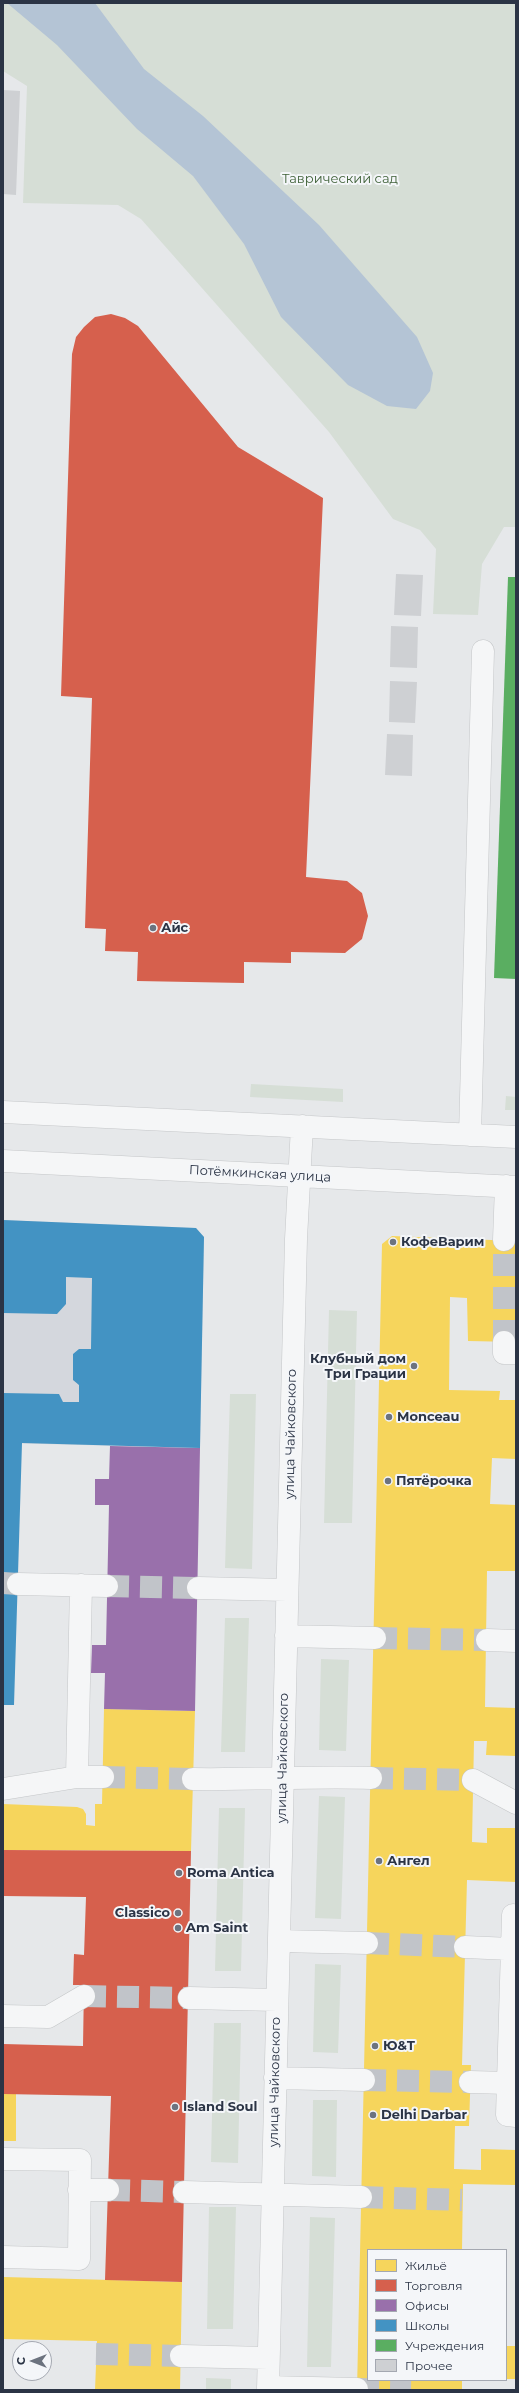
<!DOCTYPE html>
<html>
<head>
<meta charset="utf-8">
<style>
  body { margin:0 }
  #map { position:relative; width:519px; height:2393px; overflow:hidden; background:#e6e8ea; font-family:Montserrat,sans-serif }
  canvas { display:block }
  .frame { position:absolute; inset:0; border:4px solid #2b3445; pointer-events:none }
  .legend { position:absolute; left:367px; top:2249px; width:140px; height:132px; box-sizing:border-box; background:#f4f6f9; border:1px solid #a4a8b1; margin:0; padding:5px 7px; list-style:none; font-size:12px; color:#2b3445 }
  .legend li { display:flex; align-items:center; gap:8px; height:20px }
  .legend b { width:20px; border:1px solid #a4a8b1 }
  .north { position:absolute; left:12px; top:2341px; width:40px; height:40px; box-sizing:border-box; background:#f4f6f9; border:1px solid #a4a8b1; border-radius:50%; rotate:270deg; font-size:11px; font-weight:700; line-height:16px; text-align:center; color:#2b3445 }
  .north::after { content:''; display:block; margin:auto; width:14px; height:18px; background:#6c737f; clip-path:polygon(50% 0,100% 100%,50% 72%,0 100%) }
</style>
</head>
<body>
<div id="map">
<canvas width="519" height="2393"></canvas>
<div class="frame"></div>
<ul class="legend">
<li><b style="height:11px;background:#f6d55c"></b>Жильё</li>
<li><b style="height:11px;background:#d6604d"></b>Торговля</li>
<li><b style="height:11px;background:#9970ab"></b>Офисы</li>
<li><b style="height:11px;background:#4393c3"></b>Школы</li>
<li><b style="height:11px;background:#5aae61"></b>Учреждения</li>
<li><b style="height:11px;background:#ced0d3"></b>Прочее</li>
</ul>
<div class="north">С</div>
</div>
<script>
const ctx = document.querySelector('canvas').getContext('2d');
ctx.lineJoin = 'round';
function fillPath(path, color) { ctx.fillStyle = color; ctx.fill(path, 'evenodd'); }
function stroke(path, color, width, dash) { ctx.strokeStyle = color; ctx.lineWidth = width; ctx.lineCap = dash ? 'butt' : 'round'; ctx.setLineDash(dash || []); ctx.stroke(path); }
function write(font, color, halo, rows, align = 'center') {
  ctx.font = font + ' Montserrat,sans-serif'; ctx.lineWidth = 4; ctx.setLineDash([]); ctx.textBaseline = 'middle'; ctx.strokeStyle = halo; ctx.fillStyle = color; for (const [text, x, y, turn = 0] of rows) {
    ctx.save(); ctx.translate(x, y); ctx.rotate((+turn || 0) * Math.PI / 180); ctx.textAlign = isNaN(turn) ? turn : align; if (halo) ctx.strokeText(text, 0, 0); ctx.fillText(text, 0, 0); ctx.restore();
  }
}
const built = new Path2D(`
  M3,1220L196,1228L204,1237L200,1448L3,1443Z`);
const green = new Path2D(`
  M3,3H516V527H504L482,564L478,615L433,614L436,549L420,530L393,519L329,432L141,219L118,205L23,203L27,86L3,71Z
  M251,1084L343,1089V1102L250,1097Z
  M506,1096L516,1097V1110H505Z
  M329,1310L357,1311L352,1523H324Z
  M230,1394H256L252,1569L225,1568Z
  M225,1618H249L245,1752H221Z
  M321,1659L349,1660L346,1751L319,1750Z
  M319,1796L345,1797L341,1919L315,1918Z
  M219,1808H245L241,1971H215Z
  M315,1964L341,1965L338,2053L313,2052Z
  M214,2023H241L238,2163L211,2162Z
  M313,2100H337L336,2177L312,2176Z
  M209,2207H236L233,2329H207Z
  M310,2217L335,2218L331,2367H307Z
  M206,2378L231,2379V2390H206Z`);
const water = new Path2D(`
  M7,3H95L144,69L203,116L319,225L417,337L433,373L430,391L416,409L387,406L348,385L281,317L244,244L193,176L137,129L57,45Z`);
const homes = new Path2D(`
  M392,1236L516,1241V1342L468,1341L467,1298L450,1297L449,1390L500,1391L499,1400H516V1459L492,1458L490,1504L516,1505V1571H487L485,1707L516,1708V1756L486,1755L487,1741H474L472,1842L487,1843V1828H516V1882L467,1880L462,2065H471L469,2126H455L454,2169L481,2170V2149L516,2150V2185L463,2184L462,2250H368V2380H462V2390H357L382,1244Z
  M104,1709L195,1711L191,1851L3,1850V1804L77,1807L83,1809L86,1814V1825L95,1826V1804H102Z
  M3,2094H16V2141H3Z
  M4,2277L182,2282L180,2390H95L97,2341L3,2339Z
  M506,2346H516V2379H506Z`);
const shops = new Path2D(`
  M111,314L125,318L138,326L238,447L323,498L306,877L347,881L362,893L368,916L362,939L345,953L291,952V963L244,962V983L137,981L138,952L105,951L106,929L85,928L92,698L61,696L72,354L76,337L84,327L95,317Z
  M3,1850L191,1851L182,2282L105,2280L111,2096L3,2094V2044L83,2046L84,1985H73L74,1954L84,1955L86,1897L3,1896Z`);
const offices = new Path2D(`
  M110,1446L200,1448L195,1711L104,1709L105,1673H91L92,1645H106L109,1505H95V1479H109Z`);
const schools = new Path2D(`
  M3,1220L196,1228L204,1237L200,1448L22,1443L14,1705H3V1393L59,1394L63,1402H79V1385L73,1380V1354L79,1349H91L92,1278L66,1277V1304L57,1314L3,1313Z`);
const public = new Path2D(`
  M508,577H516V979L494,978Z`);
const building = new Path2D(`
  M3,90L20,91L16,195L3,194Z
  M396,574L423,575L421,616L394,615Z
  M391,626L418,627L417,668L390,667Z
  M390,681L417,682L415,723L389,722Z
  M387,734L413,735L412,776L385,775Z`);
const minorTunnel = new Path2D(`
  M504,1342V1240
  M3,1583L18,1584
  M107,1586L198,1588
  M375,1638L487,1640
  M103,1777L193,1779
  M371,1778L473,1780
  M367,1943L465,1947
  M84,1996L189,1998
  M364,2080L470,2082
  M108,2190L184,2192
  M361,2197L462,2200
  M96,2354L181,2356
  M357,2389L411,2390`);
const minor = new Path2D(`
  M3,1112L516,1137
  M470,1135L483,651
  M3,1161L516,1187
  M504,1240L506,1186
  M504,1342V1353H516
  M18,1584L107,1586
  M198,1588L287,1590
  M286,1636L375,1638
  M487,1640L516,1641
  M77,1777L81,1585
  M193,1779C253,1780 311,1776 371,1778
  M473,1780L516,1803
  M3,1789L77,1777H103
  M513,1915L507,2115L516,2116
  M279,1941L367,1943
  M465,1947L511,1949
  M189,1998L277,2000
  M3,2016L48,2017L84,1996
  M275,2078L364,2080
  M470,2082L508,2083
  M3,2159L80,2160L79,2259L3,2257
  M79,2190H108
  M184,2192L361,2197
  M181,2356L268,2358
  M268,2387L357,2389
  M268,2390L296,1239L302,1126`);
const markers = [
  [153,928,4,"#6c737f"],
  [393,1242,4,"#6c737f"],
  [414,1366,4,"#6c737f"],
  [389,1417,4,"#6c737f"],
  [388,1481,4,"#6c737f"],
  [379,1861,4,"#6c737f"],
  [179,1873,4,"#6c737f"],
  [178,1913,4,"#6c737f"],
  [178,1928,4,"#6c737f"],
  [375,2046,4,"#6c737f"],
  [175,2107,4,"#6c737f"],
  [373,2115,4,"#6c737f"]
];
const parkNames = [
  ["Таврический сад",340,179]
];
const poiNames = [
  ["Айс",161,928],
  ["КофеВарим",401,1242],
  ["Клубный дом",406,1359,"right"],
  ["Три Грации",406,1374,"right"],
  ["Monceau",397,1417],
  ["Пятёрочка",396,1481],
  ["Ангел",387,1861],
  ["Roma Antica",187,1873],
  ["Classico",170,1913,"right"],
  ["Am Saint",186,1928],
  ["Ю&Т",383,2046],
  ["Island Soul",183,2107],
  ["Delhi Darbar",381,2115]
];
const streetNames = [
  ["Потёмкинская улица",260,1174,3],
  ["улица Чайковского",291,1434,-89],
  ["улица Чайковского",283,1758,-89],
  ["улица Чайковского",275,2082,-89]
];
fillPath(built, '#d4d7dd');
fillPath(green, '#d6ded6');
fillPath(water, '#b4c4d5');
fillPath(homes, '#f6d55c');
fillPath(shops, '#d6604d');
fillPath(offices, '#9970ab');
fillPath(schools, '#4393c3');
fillPath(public, '#5aae61');
fillPath(building, '#ced0d3');
stroke(minorTunnel, '#c1c4c9', 22, [22, 11]);
stroke(minor, '#c4c6c8', 23);
stroke(minor, '#f5f6f7', 22);
for (const [x, y, r, color] of markers) { const dot = new Path2D(); dot.arc(x, y, r, 0, 2 * Math.PI); ctx.fillStyle = color; ctx.fill(dot); stroke(dot, '#f4f6f9', 1.5); }
write('13px', '#3f6138', '#f4f6f9', parkNames);
write('bold 13px', '#2b3445', '#f4f6f9', poiNames, 'left');
write('13px', '#2b3445', '#f4f6f9', streetNames);
</script>
</body>
</html>
